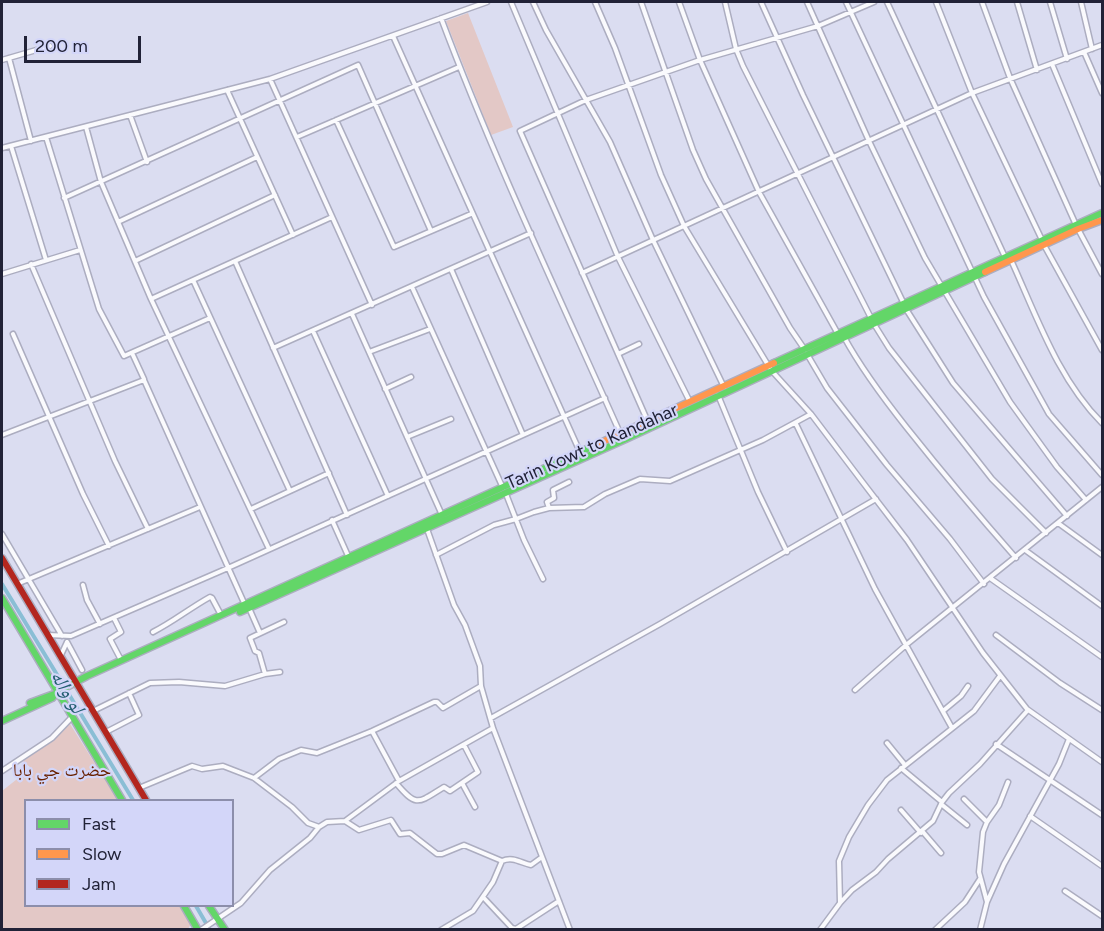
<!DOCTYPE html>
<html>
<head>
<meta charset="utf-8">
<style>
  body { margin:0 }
  #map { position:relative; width:1104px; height:931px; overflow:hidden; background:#dbddf1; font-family:Figtree,sans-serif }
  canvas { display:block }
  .frame { position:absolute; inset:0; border:3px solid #212237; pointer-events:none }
  .legend { position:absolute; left:24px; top:799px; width:210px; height:108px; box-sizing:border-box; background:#d3d6f9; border:2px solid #8c8eab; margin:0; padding:8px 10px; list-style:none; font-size:18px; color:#212237 }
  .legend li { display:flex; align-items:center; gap:12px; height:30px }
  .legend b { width:30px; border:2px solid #8c8eab }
  .scale { position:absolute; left:24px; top:36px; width:117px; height:27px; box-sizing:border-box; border:3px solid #212237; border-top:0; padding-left:8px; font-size:18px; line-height:21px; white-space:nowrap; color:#212237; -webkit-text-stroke:4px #d3d6f9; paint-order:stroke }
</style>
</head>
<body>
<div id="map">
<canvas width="1104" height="931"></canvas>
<div class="frame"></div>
<ul class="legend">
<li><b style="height:8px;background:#63d668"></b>Fast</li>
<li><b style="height:8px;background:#ff974d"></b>Slow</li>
<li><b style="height:8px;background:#b3261e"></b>Jam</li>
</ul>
<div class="scale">200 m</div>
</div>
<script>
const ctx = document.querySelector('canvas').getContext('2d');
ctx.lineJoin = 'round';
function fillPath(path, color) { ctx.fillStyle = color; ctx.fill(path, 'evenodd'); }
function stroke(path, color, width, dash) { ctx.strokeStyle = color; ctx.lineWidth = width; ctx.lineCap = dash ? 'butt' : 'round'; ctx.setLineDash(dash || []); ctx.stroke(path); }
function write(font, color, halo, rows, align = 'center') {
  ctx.font = font + ' Figtree,"Noto Naskh Arabic",sans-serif'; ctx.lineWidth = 4.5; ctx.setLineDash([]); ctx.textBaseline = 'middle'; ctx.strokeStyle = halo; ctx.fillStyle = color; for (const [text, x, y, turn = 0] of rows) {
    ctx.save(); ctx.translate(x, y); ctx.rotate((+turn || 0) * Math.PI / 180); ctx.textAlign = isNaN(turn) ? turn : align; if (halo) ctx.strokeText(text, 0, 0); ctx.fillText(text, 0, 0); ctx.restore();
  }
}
const green = new Path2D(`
  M468,13L513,127L491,135L446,21Z
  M70,724L118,800H26V906H180L191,924L188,929H2V791L31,768L23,761L54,740Z`);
const canal = new Path2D(`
  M2,584L133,800
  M196,906L210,930`);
const street = new Path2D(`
  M511,2L618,257L690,402
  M533,2L546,30L610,142L653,240L724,387
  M595,2L615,48L661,175L684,226L771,370L811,414L861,480L907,540L983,653L1027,709L1102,762
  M641,2L693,150L706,179L790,328L805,350
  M679,2L700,60L759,192L838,334
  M725,2L736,49L743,66L871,318
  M761,2L803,95L904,304
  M807,2L869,141L925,258L1010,402L1057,467L1086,500
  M846,2L984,297L1049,414L1102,475
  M887,2L1005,257
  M936,2L972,93L1042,240
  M982,2L1010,78L1076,225
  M1017,2L1037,70
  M1050,2L1067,59
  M1081,2L1092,49
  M441,18C494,159 559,296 620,433
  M393,36L580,452
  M1084,52L1102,93
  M9,58L31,141
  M2,60L50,46
  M1052,64L1102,184
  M270,79L372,305
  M227,90L293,235
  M130,115L147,162
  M336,120L394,247L471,214
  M86,127L101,182L151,299L269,549
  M46,137L99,309L124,356L210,318
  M297,137L459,67
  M11,146L46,260
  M2,148L270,79L487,2
  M64,198L358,65L431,231
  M118,222L257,157
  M1078,229L1102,274
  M1044,245L1102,350
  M1011,260C1037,317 1058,379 1102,423
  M135,261L275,195
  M235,261L347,515
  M31,264L115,461L148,529
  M451,269L523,435
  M582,273L972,93L1102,45
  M2,274L80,250
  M193,280L290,491
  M412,287L503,488
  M151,299L332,217
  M906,309L953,383L1067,516
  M352,314L442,515
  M874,324L889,348L992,479L1046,533
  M313,331L388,496
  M13,334L83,494L109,546
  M844,337C862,370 884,399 907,428C942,472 978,515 1016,558
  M273,348L531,233
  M369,352L430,329
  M132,353L144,379
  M618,354L639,344
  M807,354L827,388L887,465L950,539L984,584
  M385,389L411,377
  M718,395L758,492L787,552
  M648,422L520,131L586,100L700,60L818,26L874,2
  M796,424L875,589L952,728
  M2,435L144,380L245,605
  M407,437L451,419
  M506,494L524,540L543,579
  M549,508L547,502L554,498L553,490L569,482
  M251,509L329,473
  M332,520L349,558
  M1058,523L1102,555
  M427,529L454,605L465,625L480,666L481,686L493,728L570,930
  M2,534L62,636
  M1025,550L1102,606
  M436,555L494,525L516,519L534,512L549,508L584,507L605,494L640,479L670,481L763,440L811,414
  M990,578L1102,657
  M17,584L200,507
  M83,585L87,600L100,624
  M249,608L260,633
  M114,618L121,632L110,639L121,660
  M153,632C173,622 190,608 210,597L212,598L221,615
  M48,635L71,636L228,568L605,398
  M996,635L1060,683L1102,710
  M67,642L82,670
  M61,655L67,642
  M265,674L259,653L255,651L250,638L284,622
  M855,690L906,645L1102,487
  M93,711L150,683L179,682L225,686L265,674L280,672
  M943,711L961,696L968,686
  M491,718L660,624L876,499
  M372,731L399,781
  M106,732L139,715L129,693
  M887,743L905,765
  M996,744L1102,815
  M901,768L942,802
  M2,771L52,738L72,717
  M254,778L279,759L301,750L317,753L372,731L434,702H437L443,708L481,686
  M396,783C417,808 418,803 444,787L450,791L478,772L464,745
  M462,783L475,807
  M139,788L192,766L202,769L223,766L254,778L292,807L308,823L319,827
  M964,799L987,822
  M941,804L967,825
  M901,810L921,833
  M1030,816L1102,866
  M345,821L359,830L391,820L400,834L410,833L437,854H442L464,845L502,861
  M923,832L941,853
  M1065,891L1102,916
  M483,897L512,928L516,929
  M987,902L1004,864L1059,764L1069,739
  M840,903L852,890L876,872L888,859L933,821L942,802L949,793L980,764L1028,710
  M516,929L559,901
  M201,930L241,903L270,870L310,838L319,827L327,822L345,821L399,781L493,728
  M441,930L473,911L493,882L502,861C513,856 521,863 531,865L542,857
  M820,930L840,903L839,861L849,837L868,805L887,780L974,711L1000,676
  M935,930L965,902L980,879
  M980,930L987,902L979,872L983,832L987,822L999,805L1008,782`);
const fast = new Path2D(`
  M774,363L1102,213
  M2,598L122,800
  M240,612L628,438L985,272
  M30,703L57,693
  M2,721L52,698L57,692L87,676L600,443
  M184,906L198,930
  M209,906L225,930`);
const slow = new Path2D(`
  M985,272L1078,229L1102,220
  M600,443L774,363`);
const jam = new Path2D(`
  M2,558L146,800`);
const streetNames = [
  ["Tarin Kowt to Kandahar",592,447,-24]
];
const parkNames = [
  ["حضرت جي بابا",62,771]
];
const waterNames = [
  ["لو واله",67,692,59]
];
fillPath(green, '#e3c8c6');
stroke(canal, '#8abed5', 4);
stroke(street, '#acadc0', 7);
stroke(fast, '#acadc0', 9);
stroke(slow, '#acadc0', 9);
stroke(jam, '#acadc0', 9);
stroke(street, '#fafafd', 4);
stroke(fast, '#63d668', 6);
stroke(slow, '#ff974d', 6);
stroke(jam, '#b3261e', 6);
write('18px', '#212237', '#d3d6f9', streetNames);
write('18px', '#692100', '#d3d6f9', parkNames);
write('italic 20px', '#235e70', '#d3d6f9', waterNames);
</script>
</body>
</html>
